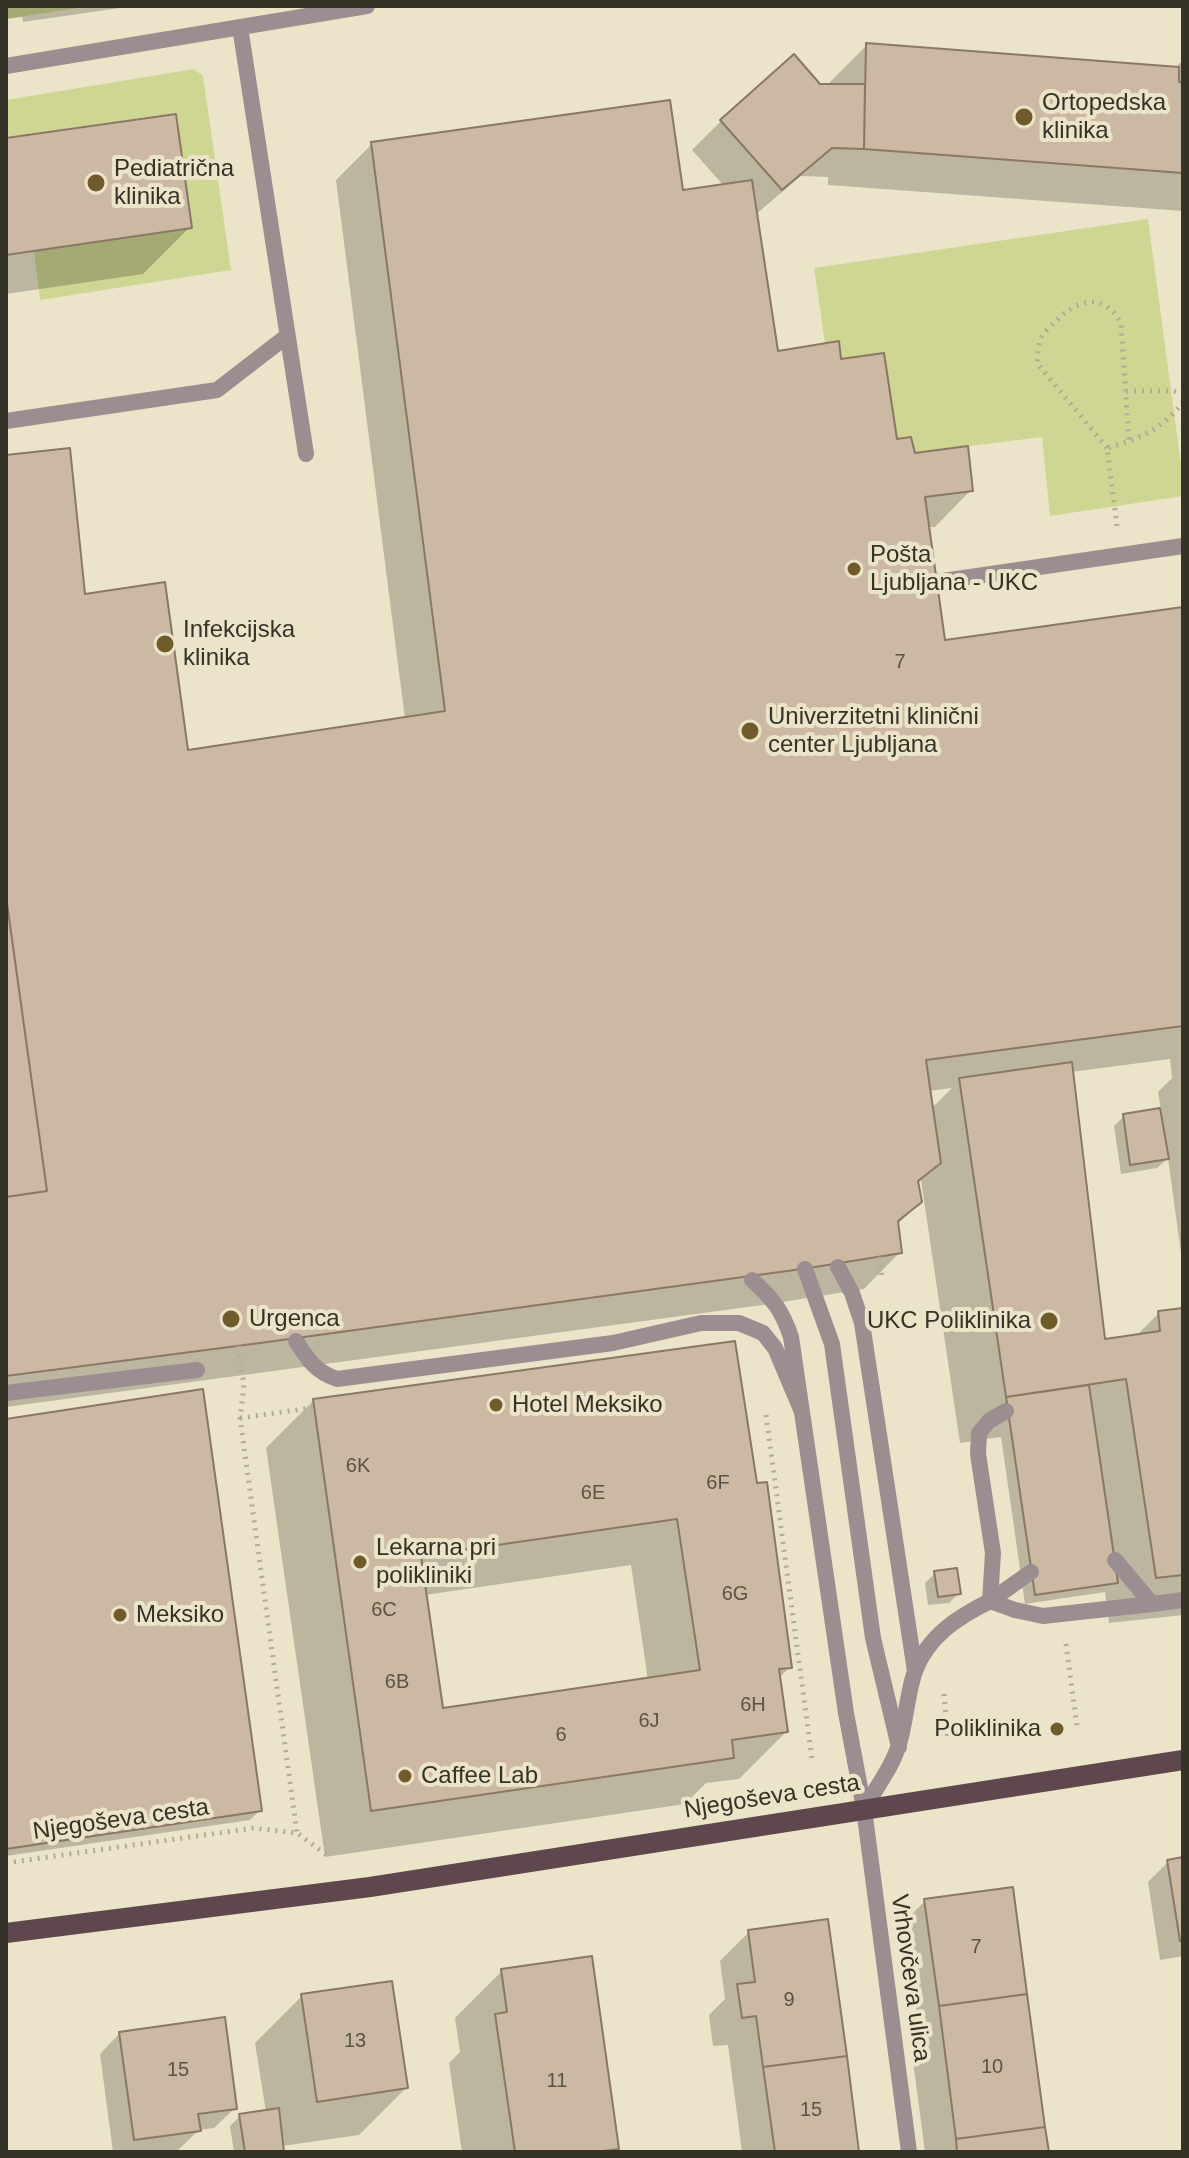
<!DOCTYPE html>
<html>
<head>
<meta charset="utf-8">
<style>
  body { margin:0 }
  #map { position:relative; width:1189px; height:2158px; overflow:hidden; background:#ece4c9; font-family:Arial,sans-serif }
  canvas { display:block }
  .frame { position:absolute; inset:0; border:8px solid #353227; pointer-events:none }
</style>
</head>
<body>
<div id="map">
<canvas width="1189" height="2158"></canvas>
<div class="frame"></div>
</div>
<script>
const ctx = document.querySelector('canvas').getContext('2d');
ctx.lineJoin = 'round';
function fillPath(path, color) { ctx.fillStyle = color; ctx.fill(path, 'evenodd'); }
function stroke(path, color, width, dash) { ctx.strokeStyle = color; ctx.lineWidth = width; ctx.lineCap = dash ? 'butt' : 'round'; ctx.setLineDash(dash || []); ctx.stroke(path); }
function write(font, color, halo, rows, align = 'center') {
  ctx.font = font + ' Arial,sans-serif'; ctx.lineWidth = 8; ctx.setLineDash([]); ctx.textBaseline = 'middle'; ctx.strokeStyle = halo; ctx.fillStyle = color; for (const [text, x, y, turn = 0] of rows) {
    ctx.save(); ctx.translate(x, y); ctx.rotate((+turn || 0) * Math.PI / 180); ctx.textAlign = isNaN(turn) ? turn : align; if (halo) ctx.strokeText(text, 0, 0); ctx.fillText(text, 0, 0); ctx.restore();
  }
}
const green = new Path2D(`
  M6,6H84V7L6,19Z
  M194,69L203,76L231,270L40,300L34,251L192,228L177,113L6,137V100Z
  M1148,219L1183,480V496L1050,516L1042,437L915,453L911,437L897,439L884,353L841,359L839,341L825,343L814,268Z`);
const shadow = new Path2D(`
  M6,6H134L23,22L22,17L6,19Z
  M867,45L1175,68L1183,60V211L828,185V177L801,176L755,215L776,353L840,362L896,441L913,455L971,490L935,527H927L944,642L1183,610V1268L1168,1158L1157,1168L1121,1174L1114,1126L1124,1116L1161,1110L1158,1092L1172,1078L1170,1059L1071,1072L1103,1341L1136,1336L1159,1313L1183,1310V1615L1109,1623L1105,1592L1025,1604L1001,1437L960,1443L921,1180L917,1185L920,1202L897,1225L900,1252L864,1289L770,1304L6,1407V457L84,596L186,752L405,719L336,180L372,144L682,192L724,186L692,150L721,121L819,86H830V82ZM952,1088L931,1109L929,1091Z
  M6,140L190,227L143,274L6,294Z
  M313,1401L755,1485L790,1667L778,1679L786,1732L739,1779L706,1783L685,1804L325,1857L266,1448ZM631,1565L648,1680L441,1710L425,1595Z
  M6,1421L260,1810L250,1820L6,1856Z
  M935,1573L959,1593L949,1603L928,1605L925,1583Z
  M1183,1859V1956L1160,1960L1148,1882L1168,1862Z
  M925,1901L1047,2152H925L910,2038L919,2029L905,1921Z
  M749,1932L857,2152H742L728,2045L713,2046L709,2015L725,1999L720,1961Z
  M502,1971L617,2148L613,2152H462L449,2063L460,2052L455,2018Z
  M302,1996L406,2088L359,2135L282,2146V2152H234L230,2126L240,2116L266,2112L255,2043Z
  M120,2033L235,2108L214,2128L199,2130L178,2150L113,2152L100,2054Z`);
const building = new Path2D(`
  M866,43L1179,67V82L1183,83V173L864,149Z
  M794,54L820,84H865L864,149L832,148L782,190L720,120Z
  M670,100L683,190L752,180L778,351L839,341L841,359L884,353L897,439L911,437L915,453L968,446L973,491L925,497L945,640L1183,607V1026L926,1060L941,1163L918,1181L922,1202L898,1221L902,1253L809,1268L260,1343L6,1376V1197L47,1191L6,896V455L70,448L85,594L165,582L188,750L445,711L371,142Z
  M176,114L192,228L6,255V138Z
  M6,896L47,1191L6,1197Z
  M1072,1062L1105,1339L1160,1331L1158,1311L1183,1308V1575L1156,1578L1126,1379L1006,1397L959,1078Z
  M1160,1108L1169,1159L1130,1165L1123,1114Z
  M735,1341L757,1483L767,1482L792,1668L779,1669L788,1732L732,1740L734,1758L371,1811L313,1399ZM677,1519L700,1670L443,1708L421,1556Z
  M1089,1385L1118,1583L1035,1595L1006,1397Z
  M203,1389L262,1811L6,1849V1419Z
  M957,1568L961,1594L938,1597L934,1571Z
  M1183,1857V1940L1180,1941L1167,1860Z
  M1013,1887L1027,1994L939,2006L924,1899Z
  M828,1919L847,2056L763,2067L756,2016L742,2018L737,1984L755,1982L748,1930Z
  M592,1956L619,2149L595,2152H515L495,2014L507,2012L501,1969Z
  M392,1981L408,2088L317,2102L301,1994Z
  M1027,1994L1045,2127L956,2139L939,2006Z
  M225,2017L237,2109L198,2114L201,2131L134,2140L119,2032Z
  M847,2056L859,2152H775L763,2067Z
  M279,2108L284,2152H245L239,2114Z
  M1045,2127L1049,2152H957L956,2139Z`);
const path = new Path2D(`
  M1126,391H1174L1183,394
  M1107,448L1037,363C1038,356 1038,345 1041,338C1044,332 1050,327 1054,323C1076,299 1105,291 1121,324L1129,442
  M1117,526L1107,448C1139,439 1163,429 1183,402
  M879,1257L882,1276
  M238,1346L244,1385L240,1418L297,1833
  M766,1415L812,1759
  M240,1418L318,1407
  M1066,1644L1077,1726
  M944,1694L948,1741
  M6,1863L254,1828L297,1833L331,1858`);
const service = new Path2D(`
  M240,27L306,454
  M6,66L367,6
  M6,421L217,390L287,336
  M838,1267L852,1293L862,1323L915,1671
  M805,1269L832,1344L873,1638L899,1747
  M752,1280C773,1299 782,1310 791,1337L846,1713L864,1809
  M296,1341C308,1360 316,1372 337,1379L613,1343L701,1323H739L763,1333L775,1348L802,1412
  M6,1393L197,1370
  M1115,1560L1152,1604L1183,1600
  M990,1601L1015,1610L1043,1616L1152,1604
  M990,1601L1031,1572
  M864,1809C875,1789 893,1766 899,1744C906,1721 907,1694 915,1671C928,1636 958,1617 990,1601L993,1553L978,1454L979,1433L989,1421L1006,1411`);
const pedestrian = new Path2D(`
  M936,582L1183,546`);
const minor = new Path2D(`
  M864,1809L909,2152`);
const primary = new Path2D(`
  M6,1933L370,1887L1183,1760`);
const markers = [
  [1024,117,10,"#705b2a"],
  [96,183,10,"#705b2a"],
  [854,569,8,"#705b2a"],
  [165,644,10,"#705b2a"],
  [750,731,10,"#705b2a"],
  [231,1319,10,"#705b2a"],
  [1049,1321,10,"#705b2a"],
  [496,1405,8,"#705b2a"],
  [360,1562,8,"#705b2a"],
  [120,1615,8,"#705b2a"],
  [1057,1729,8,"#705b2a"],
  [405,1776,8,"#705b2a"]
];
const numberNames = [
  ["7",900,662],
  ["6K",358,1466],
  ["6F",718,1483],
  ["6E",593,1493],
  ["6G",735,1594],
  ["6C",384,1610],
  ["6B",397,1682],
  ["6H",753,1705],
  ["6J",649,1721],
  ["6",561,1735],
  ["7",976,1947],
  ["9",789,2000],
  ["13",355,2041],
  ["10",992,2067],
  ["15",178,2070],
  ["11",557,2081],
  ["15",811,2110]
];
const poiNames = [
  ["Ortopedska",1042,103],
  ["klinika",1042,131],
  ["Pediatrična",114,169],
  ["klinika",114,197],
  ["Pošta",870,555],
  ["Ljubljana - UKC",870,583],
  ["Infekcijska",183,630],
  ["klinika",183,658],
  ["Univerzitetni klinični",768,717],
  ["center Ljubljana",768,745],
  ["Urgenca",249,1319],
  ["UKC Poliklinika",1031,1321,"right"],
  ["Hotel Meksiko",512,1405],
  ["Lekarna pri",376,1548],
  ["polikliniki",376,1576],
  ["Meksiko",136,1615],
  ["Poliklinika",1041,1729,"right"],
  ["Caffee Lab",421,1776]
];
const streetNames = [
  ["Njegoševa cesta",772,1797,-9],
  ["Njegoševa cesta",121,1820,-8],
  ["Vrhovčeva ulica",910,1978,82]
];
fillPath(green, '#cfd592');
fillPath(shadow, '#0003');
fillPath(building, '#cbb9a3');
stroke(building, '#8a7864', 2);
stroke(path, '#b2ab95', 5, [2, 6]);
stroke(service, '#9b8d90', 16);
stroke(pedestrian, '#9b8d90', 16);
stroke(minor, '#9b8d90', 16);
stroke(primary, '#5e484d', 20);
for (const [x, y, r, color] of markers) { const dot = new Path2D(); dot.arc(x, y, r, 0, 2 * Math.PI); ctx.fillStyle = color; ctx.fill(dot); stroke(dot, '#ece4c9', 3); }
write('20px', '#5a5446', null, numberNames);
write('24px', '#353227', '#ece4c9', poiNames, 'left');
write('24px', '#353227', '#ece4c9', streetNames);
</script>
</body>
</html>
